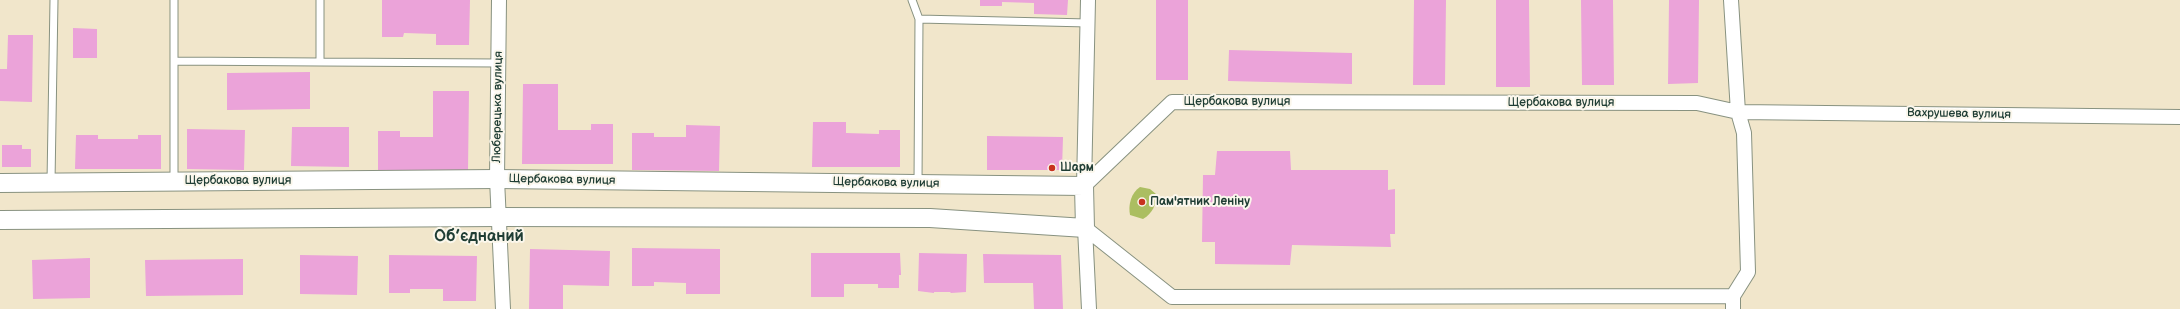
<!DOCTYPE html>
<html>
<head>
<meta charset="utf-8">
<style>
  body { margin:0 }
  canvas { display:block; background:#f1e6cb }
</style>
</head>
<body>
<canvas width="2180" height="309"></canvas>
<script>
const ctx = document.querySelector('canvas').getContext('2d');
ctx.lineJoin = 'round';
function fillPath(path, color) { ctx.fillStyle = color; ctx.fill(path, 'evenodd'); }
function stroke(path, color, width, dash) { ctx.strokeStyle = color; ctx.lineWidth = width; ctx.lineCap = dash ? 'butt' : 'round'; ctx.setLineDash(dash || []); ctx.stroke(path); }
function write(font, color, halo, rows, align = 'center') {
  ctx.font = font + ' "Balsamiq Sans",sans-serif'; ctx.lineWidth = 4; ctx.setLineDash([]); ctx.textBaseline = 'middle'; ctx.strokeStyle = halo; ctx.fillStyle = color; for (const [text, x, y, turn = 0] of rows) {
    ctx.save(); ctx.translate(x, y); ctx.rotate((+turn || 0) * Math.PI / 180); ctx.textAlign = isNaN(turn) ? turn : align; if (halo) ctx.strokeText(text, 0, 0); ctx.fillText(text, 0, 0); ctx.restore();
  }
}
const green = new Path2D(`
  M1140,187L1150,189L1156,194C1156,205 1153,213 1143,219L1130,215C1128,205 1131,193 1140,187Z`);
const building = new Path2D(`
  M382,0H470L469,45H436V34L404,33L403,37H382Z
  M980,0H1068L1067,15L1034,14V3L1002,2V6H980Z
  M1156,0H1188V80H1156Z
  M1414,0H1446L1445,85H1413Z
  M1496,0H1529L1530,87H1496Z
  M1581,0H1613L1614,85H1582Z
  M1669,0H1699L1698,83L1668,84Z
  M73,28L97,29V58H73Z
  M8,35H33L32,102L0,101V69H7Z
  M1229,50L1352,53V84L1228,81Z
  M310,72V109L227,110V73Z
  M523,84H558V130H591V124H613V164H522Z
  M433,91H469L468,171H378V131H400V137H433Z
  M813,122H846V133L879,134V130H900V167H812Z
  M686,125L720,126L719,171L632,170V133H654V137H686Z
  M292,127H349V167L291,166Z
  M187,129L245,130L244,170L187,169Z
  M76,135H98V139H138V135H161V169H75Z
  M987,136L1063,137L1062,170H987Z
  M2,145H22V149H31V167H2Z
  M1217,151H1290L1291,170H1388V190L1395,189V234H1390L1391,247L1292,245L1290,265L1215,264V242H1202L1203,175H1215Z
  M632,248L720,249V294H686V283L654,282V286H632Z
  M530,249L610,251L609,286L563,285V309H529Z
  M811,253H900L901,275H899V288H878V284H844V297H811Z
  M919,253L967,254L966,292L951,293L950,292H934V293L918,291Z
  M983,254L1061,255L1063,309H1034L1033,283H984Z
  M300,255L358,256L357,295L300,294Z
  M389,255L477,256L476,301H443V289H410V293H389Z
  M90,258V298L33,299L32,260Z
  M243,259V295L146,296L145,260Z`);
const service = new Path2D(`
  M320,0V62L498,63
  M912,0L919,19L918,183
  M919,19L1088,23
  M174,61L320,62
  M174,181V0
  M51,182L54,0`);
const minor = new Path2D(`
  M499,0L497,179L503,309
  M1731,0L1738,112L1744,133L1748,272L1733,296V309
  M1084,186L1172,102L1697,103L1738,112L2180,117
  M1084,186L1088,0
  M1085,228L1172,297L1733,296
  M1085,228L1089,309`);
const tertiary = new Path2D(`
  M0,183L497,179L1084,186L1085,228L930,218L499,217L0,220`);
const markers = [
  [1052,168,4,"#c8321e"],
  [1142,202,4,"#c8321e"]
];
const streetNames = [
  ["Щербакова вулиця",1237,102],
  ["Щербакова вулиця",1561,103],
  ["Люберецька вулиця",498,107,-89],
  ["Вахрушева вулиця",1959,114,1],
  ["Щербакова вулиця",562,180,1],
  ["Щербакова вулиця",238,181],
  ["Щербакова вулиця",886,183,1]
];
const poiNames = [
  ["Шарм",1060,168],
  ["Пам'ятник Леніну",1150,202]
];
const districtNames = [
  ["Об’єднаний",479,237]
];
fillPath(green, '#abbe61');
fillPath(building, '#eba3d9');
stroke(service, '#889280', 9);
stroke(minor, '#889280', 16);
stroke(tertiary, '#889280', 20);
stroke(service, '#fff', 7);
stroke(minor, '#fff', 14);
stroke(tertiary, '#fff', 18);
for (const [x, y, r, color] of markers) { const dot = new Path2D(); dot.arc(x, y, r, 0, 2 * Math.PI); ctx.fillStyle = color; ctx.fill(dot); stroke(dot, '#fbf7ec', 1.5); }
write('12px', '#1f3d34', '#fbf7ec', streetNames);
write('bold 12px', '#1f3d34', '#fbf7ec', poiNames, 'left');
write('bold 16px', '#1f3d34', '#fbf7ec', districtNames);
</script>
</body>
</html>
